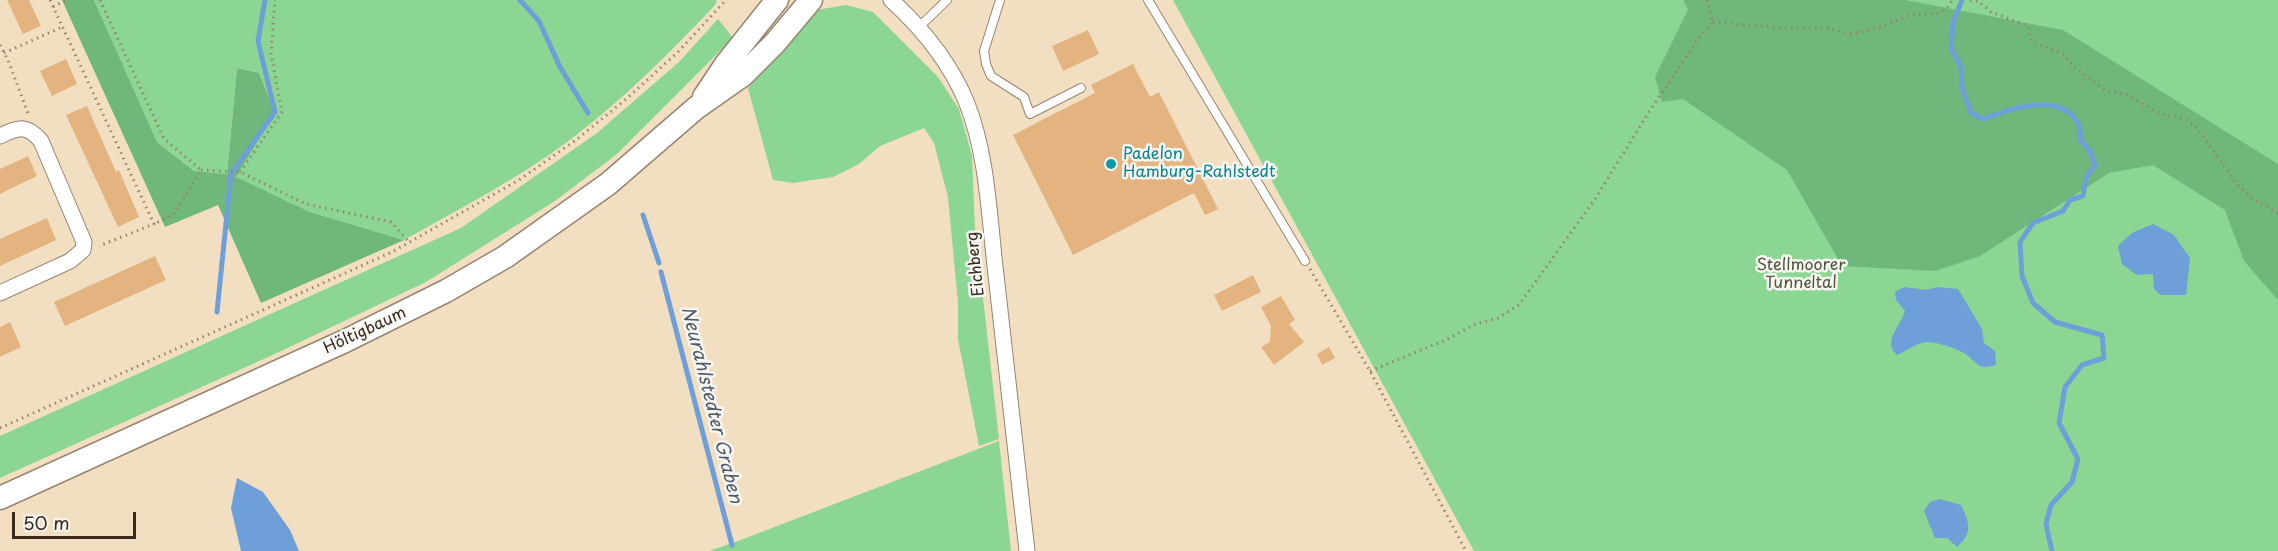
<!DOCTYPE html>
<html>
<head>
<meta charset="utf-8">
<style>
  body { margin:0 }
  #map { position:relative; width:2278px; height:551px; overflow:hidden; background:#f2dfc2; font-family:"Playpen Sans",sans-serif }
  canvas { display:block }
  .scale { position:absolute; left:12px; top:512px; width:124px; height:27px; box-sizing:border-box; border:3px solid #3b2a1e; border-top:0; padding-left:8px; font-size:18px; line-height:21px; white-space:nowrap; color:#3b2a1e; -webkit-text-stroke:4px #f6f6f2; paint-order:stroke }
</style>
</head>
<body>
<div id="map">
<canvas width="2278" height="551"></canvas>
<div class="scale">50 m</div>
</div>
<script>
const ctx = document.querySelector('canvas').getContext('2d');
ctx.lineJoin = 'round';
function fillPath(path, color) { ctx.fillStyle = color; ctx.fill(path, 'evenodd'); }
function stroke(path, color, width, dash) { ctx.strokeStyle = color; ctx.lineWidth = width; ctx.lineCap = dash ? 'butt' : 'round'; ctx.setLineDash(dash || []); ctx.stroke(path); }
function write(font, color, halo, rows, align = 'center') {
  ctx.font = font + ' "Playpen Sans",sans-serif'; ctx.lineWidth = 5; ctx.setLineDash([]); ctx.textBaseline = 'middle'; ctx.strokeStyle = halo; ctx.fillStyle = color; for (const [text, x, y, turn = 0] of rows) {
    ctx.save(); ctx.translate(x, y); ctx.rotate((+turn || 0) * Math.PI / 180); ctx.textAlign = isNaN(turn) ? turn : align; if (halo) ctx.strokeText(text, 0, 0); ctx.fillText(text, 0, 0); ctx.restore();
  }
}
const green = new Path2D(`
  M94,0H717L715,5C655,69 590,132 515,177C479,199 441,219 404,240L310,212L235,177L275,112L259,73L237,68L227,174L194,171L157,142Z
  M1173,0H2278V551H1474Z
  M846,5L873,12L938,77L959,109L972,156L975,227L999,439L979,446L958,339V303L948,197L934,143L924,128L880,146L859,164L833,177L793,183L773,180L748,88L816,10Z
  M718,19L733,38L617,154L555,201L426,282L277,353L0,478V436L461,228L597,133L679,62Z
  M999,441L1011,551H709L738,541Z`);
const forest = new Path2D(`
  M62,0H94L157,142L194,171L227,174L237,68L259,73L275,112L236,177L310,212L404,240L261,303L218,205L165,227Z
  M1683,0H1905L2063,30L2278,164V300L2244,261L2225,210L2153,165L2109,173L1980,256L1935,271L1842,266L1787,170L1683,99L1662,102L1655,77L1688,10Z`);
const water = new Path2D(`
  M2153,224L2174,235L2190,258L2186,295H2161L2154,289L2153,274L2137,275L2122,264L2118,246L2132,233Z
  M1904,287L1926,290L1937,287L1958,289L1982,329L1984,343L1995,351L1996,365C1976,371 1978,362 1964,353C1955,348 1937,342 1927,342C1915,343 1907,351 1897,355C1882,341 1900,327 1905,311L1896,300L1895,292Z
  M237,478L263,492L290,530L299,551H241L231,508Z
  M1940,499L1961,505C1969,523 1974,532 1957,547L1947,538H1935L1924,511L1930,502Z`);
const stream = new Path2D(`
  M520,0L539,21L560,67L588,113
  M1962,0L1953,22L1951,48L1961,67L1962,88L1971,113L1983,119C2009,109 2060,91 2078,123C2081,127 2080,136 2081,141L2089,149L2095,165L2086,178L2083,196L2070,200L2063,211L2033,223L2020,242L2022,276L2033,303L2055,322L2102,335L2104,358L2082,365L2065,387L2059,423L2078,459L2072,482L2051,505L2046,524L2052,551
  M643,215L659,263
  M661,272L732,545
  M217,312L231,174L275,112L258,41L265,0`);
const building = new Path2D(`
  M7,0H29L41,26L23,34Z
  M1088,30L1099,54L1063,71L1052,46Z
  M66,59L77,84L52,96L40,71Z
  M1133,64L1150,97L1159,92L1218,209L1205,215L1194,193L1073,255L1013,135L1095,93L1091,85Z
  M87,106L116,172L119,170L139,217L118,227L66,115Z
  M28,156L37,176L0,194V169Z
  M47,218L56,240L0,266V239Z
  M155,256L166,280L65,326L54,302Z
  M1253,275L1261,292L1222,311L1214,295Z
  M1281,296L1295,320L1289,324L1304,342L1274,365L1261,347L1270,342L1271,326L1261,307Z
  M10,322L21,347L0,357V327Z
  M1329,347L1335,358L1322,365L1317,354Z`);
const path = new Path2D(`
  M50,0L154,224L99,246
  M100,0L164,139L201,170L173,215L154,224
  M1707,0L1713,22
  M1970,0L1978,1L1991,12L2028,26L2031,41L2063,54L2073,66L2106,91L2126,94L2160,114L2186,119L2196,127L2236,183L2250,197L2278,213
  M53,7L66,0
  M1713,22L1783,28H1826L1852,34L1883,26L1910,15L1937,13L1946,9L1953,0H1956
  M0,45L8,60L29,116
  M4,53L62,27
  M201,170L240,172L306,204L391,222L409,242
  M240,172L282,112L271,54L275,0
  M1310,269L1370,371L1466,551
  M1370,371L1448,339L1473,325L1498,318L1519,305L1595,199L1649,112L1699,38L1713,22
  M0,428L392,252L519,180L576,140L625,100L677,53L726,0`);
const lane = new Path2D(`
  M1000,0L984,51L986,64L991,76L1024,97L1030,114L1081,88
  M1148,0L1305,261
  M919,27L947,0`);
const street = new Path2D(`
  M891,0C923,29 949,61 966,101C988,155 989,218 996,275C1006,367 1016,459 1027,551
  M0,136C18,127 27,124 41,141L84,242L83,250L70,261L0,293`);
const secondary = new Path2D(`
  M704,97L726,64L777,0
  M0,498L345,341L446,291L505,257L608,184L696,108L743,75L775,43L811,0`);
const markers = [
  [1111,164,6,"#0f9aa8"]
];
const cultureNames = [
  ["Padelon",1123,155],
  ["Hamburg-Rahlstedt",1123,173]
];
const streetNames = [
  ["Eichberg",976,264,-96],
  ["Höltigbaum",365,331,-25]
];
const parkNames = [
  ["Stellmoorer",1801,266],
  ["Tunneltal",1801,284]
];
const waterNames = [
  ["Neurahlstedter Graben",711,405,76]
];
fillPath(green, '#8bd692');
fillPath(forest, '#70b77c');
fillPath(water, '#6e9fd8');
stroke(stream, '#6e9fd8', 5);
fillPath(building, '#e3b480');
stroke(lane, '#968470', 10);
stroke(street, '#968470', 17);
stroke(secondary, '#968470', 25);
stroke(path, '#968470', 3, [1.5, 4.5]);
stroke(lane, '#fff', 8);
stroke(street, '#fff', 15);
stroke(secondary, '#fff', 22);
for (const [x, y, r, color] of markers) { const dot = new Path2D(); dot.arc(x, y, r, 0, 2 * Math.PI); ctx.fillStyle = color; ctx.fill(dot); stroke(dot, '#f6f6f2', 2); }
write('16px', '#0d838f', '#f6f6f2', cultureNames, 'left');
write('16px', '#3b2a1e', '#f6f6f2', streetNames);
write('16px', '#4f553b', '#f6f6f2', parkNames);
write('italic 18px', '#4f5968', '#f6f6f2', waterNames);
</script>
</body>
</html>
